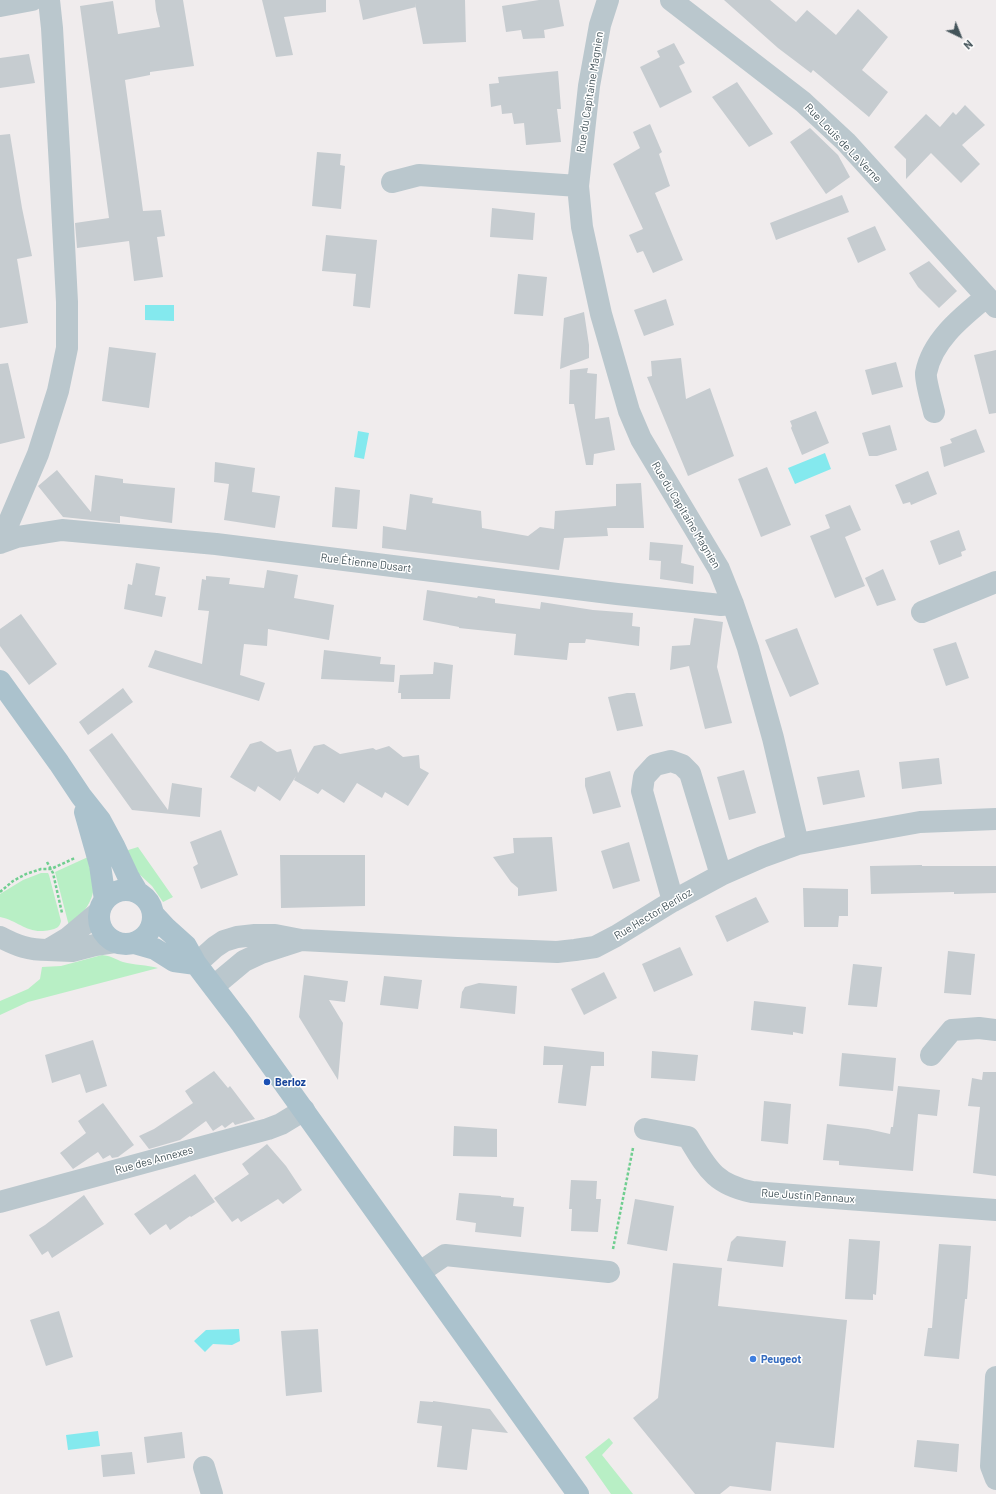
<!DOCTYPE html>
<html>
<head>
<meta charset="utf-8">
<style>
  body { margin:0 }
  #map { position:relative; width:996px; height:1494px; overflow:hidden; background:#f0eced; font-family:Barlow,sans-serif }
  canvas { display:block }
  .north { position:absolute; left:940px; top:16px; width:40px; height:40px; -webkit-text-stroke:3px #fff; paint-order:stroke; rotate:137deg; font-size:11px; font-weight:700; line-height:16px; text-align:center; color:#44545a }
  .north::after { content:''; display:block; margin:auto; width:14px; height:18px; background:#44545a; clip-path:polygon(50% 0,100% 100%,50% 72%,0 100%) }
</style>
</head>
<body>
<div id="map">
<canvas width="996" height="1494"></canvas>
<div class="north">N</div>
</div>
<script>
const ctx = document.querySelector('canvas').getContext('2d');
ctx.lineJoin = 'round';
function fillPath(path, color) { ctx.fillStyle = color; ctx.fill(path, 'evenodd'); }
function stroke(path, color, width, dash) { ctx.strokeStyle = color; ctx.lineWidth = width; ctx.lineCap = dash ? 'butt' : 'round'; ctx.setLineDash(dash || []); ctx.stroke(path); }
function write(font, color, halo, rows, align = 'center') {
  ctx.font = font + ' Barlow,sans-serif'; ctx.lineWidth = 3; ctx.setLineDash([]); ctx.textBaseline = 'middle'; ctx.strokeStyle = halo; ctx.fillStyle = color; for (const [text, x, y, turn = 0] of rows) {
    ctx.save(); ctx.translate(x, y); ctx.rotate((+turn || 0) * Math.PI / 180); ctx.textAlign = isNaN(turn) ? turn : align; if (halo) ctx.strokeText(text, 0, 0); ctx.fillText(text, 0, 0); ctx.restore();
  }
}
const green = new Path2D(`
  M138,847L173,897L163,902L152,886L138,873L125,851Z
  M88,857C89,865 94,885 93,892C91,904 79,920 69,926L55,872Z
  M41,873H48L49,875L61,921C60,927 56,929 50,930C27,935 20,921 0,917V894L23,880Z
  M102,955C111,956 115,959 123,962C134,965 147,965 158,968L28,1002L0,1015V1001L28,989L40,979L42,967L61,966Z
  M609,1438L613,1443L602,1455L633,1494H611L585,1457Z`);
const water = new Path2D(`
  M145,305H174V321L145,320Z
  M358,431L369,433L364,459L354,457Z
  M825,453L831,469L795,484L788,468Z
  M239,1329L240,1341L232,1345L213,1344L205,1352L194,1341L206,1330Z
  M98,1431L100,1446L68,1450L66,1435Z`);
const building = new Path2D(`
  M155,0H183L194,66L150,72V75L125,80L143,211L161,210L165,236L157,237L163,277L134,281L129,241L77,248L75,223L109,218L80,6L113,1L118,34L160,27L156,10Z
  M262,0H326V12L284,17L293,55L276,57Z
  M359,0H465L466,42L423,44L415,3L416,7L363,20Z
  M539,0H559L564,26L544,30L545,38L523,39L521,30L506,32L502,6Z
  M724,0H770L796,22L807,10L836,35L858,9L888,37L862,70L888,92L869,117L813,70L811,73L778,48Z
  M674,43L685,63L679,66L692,92L660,108L640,67L660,57L657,51Z
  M29,54L35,83L0,88V58Z
  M558,71L561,109H557L561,142L526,145L524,123L514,124L512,113L502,114L501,105L491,107L489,84L499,83L498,77Z
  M737,82L773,134L749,147L712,97Z
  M965,105L985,125L962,145L980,164L961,183L931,153L906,179V159L894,147L926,114L940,127L953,112L956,115Z
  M650,124L662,152L659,154L670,186L655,193L683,260L653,273L643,251L637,253L629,235L643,229L613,164L640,148L633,132Z
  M810,128L838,155L850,177L826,194L790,142Z
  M10,134L22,208L32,256L17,259L28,323L0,328V135Z
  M317,152L341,154L340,165L345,166L341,209L312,206Z
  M842,195L849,212L776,240L770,223Z
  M492,208L535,213L533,240L490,237Z
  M875,226L886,250L858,263L847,238Z
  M326,235L377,240L370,308L353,306L356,274L322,271Z
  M929,261L957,291L939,308L918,287L909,273Z
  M518,274L547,277L543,316L514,314Z
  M666,299L674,325L644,336L634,310Z
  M584,312L589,345V358L560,369L564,318Z
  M109,347L156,353L149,408L102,401Z
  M996,350V413L989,414L974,355Z
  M681,358L686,399L710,388L734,456L688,476L647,377L652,376L651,361Z
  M896,362L903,387L872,395L865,370Z
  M8,363L25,438L0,444V364Z
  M588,368L587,373L597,374L595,419L609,417L615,450L594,454L593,465H586L574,404H569L570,370Z
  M816,411L829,443L802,455L791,428L792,426L790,421Z
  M890,425L897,450L877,456H869L862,433Z
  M976,429L985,452L944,467L940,447L952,443L950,439Z
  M215,462L255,468L252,492L280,496L275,528L224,520L229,484L214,482Z
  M767,467L791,525L761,537L738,479Z
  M57,470L91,512L95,475L123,479V483L175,488L172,523L120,516V523L63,517L38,486Z
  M928,471L937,494L911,505L910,502L903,504L895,485Z
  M641,483L644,528H607L608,536L564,538L559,570L382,548L383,526L406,530L410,494L433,498L432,503L481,511L482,528L528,536L540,527L554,529L555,511L616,506V484Z
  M335,487L360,490L357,529L332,527Z
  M850,505L861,530L845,537L865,586L835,598L810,536L830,528L825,515Z
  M959,530L966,550L961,552L962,556L939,565L930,541Z
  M650,542L683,545L681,563L694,566L693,584L660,579L661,561L649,560Z
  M136,563L160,567L155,595L166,597L162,617L124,609L128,584L132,585Z
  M883,569L896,600L877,606L865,578Z
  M267,570L298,575L294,598L334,605L329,640L268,629L267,646L244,644L240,675L265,683L259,701L148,667L155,650L202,664L209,611L198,610L202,579L206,580V576L230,578L229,584L264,588Z
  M427,590L477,598L478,596L495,599V603L540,609L541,602L593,610L633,613L632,626L640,627L639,646L586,639L585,643H569L567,660L514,655L516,634L459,628V627L423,620Z
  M21,614L57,664L29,685L0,646V629Z
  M694,618L723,622L717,667L732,723L705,729L689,666L670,670L672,646L690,645Z
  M797,628L819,684L790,697L765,640Z
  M956,642L969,678L946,686L933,649Z
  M324,650L381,657L380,664L395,665L394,682L321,679Z
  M434,662L453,665L450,699H401V693H398L400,675L433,674Z
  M123,688L133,702L88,735L79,722Z
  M627,693H635L643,726L617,731L608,697Z
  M112,733L168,810L172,783L202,788L200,817L132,810L89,750Z
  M261,741L277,752L291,749L298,773L314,746L324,744L340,754L373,748L376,750L389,746L403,757L419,755L420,768L429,773L408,806L385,792L382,798L357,783L344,803L322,789L318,794L294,780L296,776L280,801L258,786L255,792L230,777L250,744Z
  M939,758L942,784L902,789L899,762Z
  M744,770L756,813L729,820L717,777Z
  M859,770L865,797L823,805L817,777Z
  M610,771L621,807L593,814L585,786V778Z
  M221,830L238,875L201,889L193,867L198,864L190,842Z
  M552,837L557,891L518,896V888L511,882L493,857L514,853L513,838Z
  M629,842L640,881L613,889L601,851Z
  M280,855H365V906L281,908Z
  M922,865V866H996V893L954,894V892L871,894L870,866Z
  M803,888L848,889V916H839L838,927H804Z
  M756,897L769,922L727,942L715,916Z
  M680,947L693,975L654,992L642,964Z
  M948,951L975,954L971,995L944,993Z
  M853,964L882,967L877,1007L848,1005Z
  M604,972L617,998L584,1015L571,989Z
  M304,975L348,981L345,1002L329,1000L343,1023L338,1080L299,1017Z
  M384,976L422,980L418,1009L380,1005Z
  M479,983L517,986L515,1014L460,1008L462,992L465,987Z
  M754,1001L806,1007L803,1034L793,1032V1035L751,1030Z
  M93,1040L107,1086L86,1093L80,1074L52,1083L45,1055Z
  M544,1046L604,1052V1066H591L586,1106L558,1103L563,1065H543Z
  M652,1051L698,1055L695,1081L651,1078Z
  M842,1053L896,1058L893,1091L839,1086Z
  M214,1071L228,1088L230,1086L255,1119L235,1125L233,1122L225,1128L222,1125L213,1131L206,1121L180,1140L149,1149L139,1136L154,1129L193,1103L185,1091Z
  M983,1072H996V1176L973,1173L980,1107L968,1106L972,1078L982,1080Z
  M898,1086L940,1090L937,1116L918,1114L913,1171L839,1165V1161L823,1160L827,1124L868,1129L890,1134L891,1127H893Z
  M764,1101L791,1104L788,1144L761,1141Z
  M103,1103L134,1145L118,1157L112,1158L110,1155L103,1159L98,1152L73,1169L60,1153L86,1133L78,1121Z
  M454,1126L497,1129V1157L453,1156Z
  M267,1144L286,1166L302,1190L283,1204L278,1199L241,1222L238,1218L232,1222L214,1198L249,1174L242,1164Z
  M195,1174L215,1202L191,1217L190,1216L170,1230L166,1224L150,1235L134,1214Z
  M571,1180L597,1181L596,1199H601L598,1232L571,1231L572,1209H569Z
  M459,1193L501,1196V1197L514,1198L513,1206L524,1207L521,1237L475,1232L476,1223L456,1220Z
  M84,1195L104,1224L52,1258L48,1251L42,1255L29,1235L45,1225Z
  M635,1199L674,1206L667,1251L627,1244Z
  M737,1236L786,1241L783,1267L727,1261L731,1242Z
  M849,1239L880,1241L876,1295L873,1294V1300L845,1299Z
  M939,1244L971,1246L967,1299H965L959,1359L924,1356L928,1328H932Z
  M673,1263L722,1268L718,1306L847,1320L834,1448L776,1442L771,1491L730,1486L720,1494H695L633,1418L658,1398Z
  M59,1311L73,1357L46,1366L30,1320Z
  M318,1329L322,1392L286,1396L281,1331Z
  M420,1401L433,1402V1401L490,1409L508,1433L472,1429L467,1470L437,1467L442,1426L417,1423Z
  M182,1432L185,1458L147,1463L144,1437Z
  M917,1440L959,1444L957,1472L914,1467Z
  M132,1452L135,1474L103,1477L101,1455Z`);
const path = new Path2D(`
  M47,862L53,873L62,913
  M0,892L13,881L26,874L41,869H51L75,858
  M613,1249L633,1148`);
const minor = new Path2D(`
  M608,0L600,25L589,86L578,186L582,227L601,314L629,411L641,439L719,569L733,604L748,648L773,738L798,844
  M671,0L803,102L846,142L996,307
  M0,6L32,0
  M392,182L419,175L578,186
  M934,412C932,403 925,380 926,373C932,340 963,316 986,297
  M0,543L17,537L62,530L216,544L617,594L721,605L733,604
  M0,543L38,454L58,391L67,348V302L60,167L52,28L49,0
  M922,612L996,582
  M673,901L642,791L644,777L655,765L671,761L682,765L690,773L721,875
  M99,912L68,938L48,950L72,951L95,945L115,942
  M0,937C17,946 29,950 48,950
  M196,964L215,947L224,941L237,937L255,935H275L301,940L457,948L557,952L575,950L595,947L616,936L673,901L721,875L762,857L798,844L920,822L996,819
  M214,986L244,961L261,953L298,941
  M931,1055L952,1030L979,1028L996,1030
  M645,1129L688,1137C707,1168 714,1184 752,1192L996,1210
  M0,1202L268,1129L281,1124L304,1110
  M420,1272L445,1255L609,1272
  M996,1377L991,1466L996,1479
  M204,1467L212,1494`);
const major = new Path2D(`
  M0,681L59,763L81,796L100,820L114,846L128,876L138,893
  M85,812L100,865L105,900
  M99 917a27 27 0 1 1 54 0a27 27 0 1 1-54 0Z
  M153,914L166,928L186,946L196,964L241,1023L578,1494
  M134,943L155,949L174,961L196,964`);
const markers = [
  [267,1082,4,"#1a4fb4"],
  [753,1359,4,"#3f7fe0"]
];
const streetNames = [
  ["Rue du Capitaine Magnien",590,92,-81],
  ["Rue Louis de La Verne",843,143,46],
  ["Rue du Capitaine Magnien",686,515,59],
  ["Rue Étienne Dusart",366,563,7],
  ["Rue Hector Berlioz",653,914,-31],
  ["Rue des Annexes",154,1160,-15],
  ["Rue Justin Pannaux",808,1196,4]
];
const transitNames = [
  ["Berloz",275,1082]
];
const shopNames = [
  ["Peugeot",761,1359]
];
fillPath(green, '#b8efc5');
fillPath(water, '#84e9ee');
fillPath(building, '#c6ccd0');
stroke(path, '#70ce90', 2.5, [3, 2]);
stroke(minor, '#bac7cd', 22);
stroke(major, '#abc2cd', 22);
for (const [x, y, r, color] of markers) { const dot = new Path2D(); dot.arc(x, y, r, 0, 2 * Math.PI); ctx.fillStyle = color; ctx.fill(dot); stroke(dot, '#fff', 1.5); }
write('11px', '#44545a', '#fff', streetNames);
write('bold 11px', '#164399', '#fff', transitNames, 'left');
write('bold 11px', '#366cbe', '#fff', shopNames, 'left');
</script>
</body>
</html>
